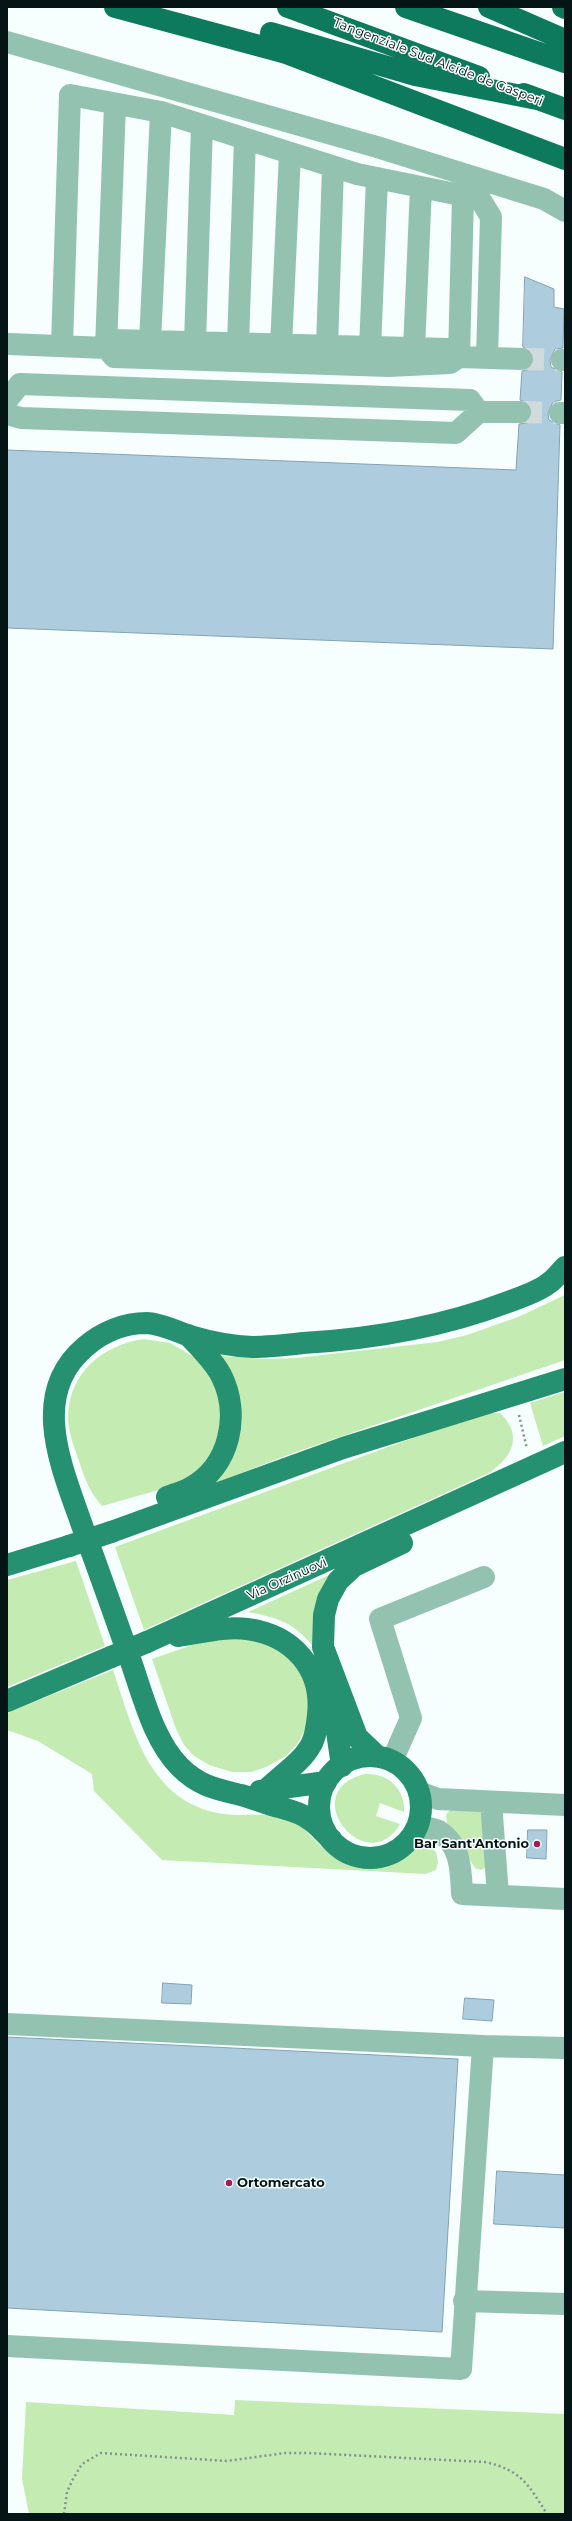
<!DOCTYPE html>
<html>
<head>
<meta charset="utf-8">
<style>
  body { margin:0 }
  #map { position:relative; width:572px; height:2521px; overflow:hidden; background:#f6fefe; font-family:Montserrat,sans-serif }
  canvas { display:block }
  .frame { position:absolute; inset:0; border:8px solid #051415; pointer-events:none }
</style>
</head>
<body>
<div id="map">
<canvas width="572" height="2521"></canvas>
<div class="frame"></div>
</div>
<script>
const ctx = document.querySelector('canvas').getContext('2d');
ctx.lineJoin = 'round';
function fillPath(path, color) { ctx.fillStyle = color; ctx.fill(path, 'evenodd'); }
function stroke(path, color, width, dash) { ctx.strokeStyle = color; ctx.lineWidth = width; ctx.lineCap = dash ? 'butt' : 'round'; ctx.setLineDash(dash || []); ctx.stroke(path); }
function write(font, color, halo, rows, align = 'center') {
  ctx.font = font + ' Montserrat,sans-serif'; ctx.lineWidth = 3; ctx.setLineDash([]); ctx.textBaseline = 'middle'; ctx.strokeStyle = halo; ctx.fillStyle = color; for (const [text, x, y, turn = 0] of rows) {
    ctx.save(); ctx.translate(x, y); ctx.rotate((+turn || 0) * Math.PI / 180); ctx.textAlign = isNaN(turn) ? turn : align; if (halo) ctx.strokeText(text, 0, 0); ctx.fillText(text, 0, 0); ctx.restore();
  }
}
const green = new Path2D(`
  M565,1295V1360L290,1454L208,1486L227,1465L220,1356L266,1359L296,1358L438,1342L467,1335L518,1317Z
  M144,1339L170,1343L196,1358L216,1382L224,1415L210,1459L187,1482L102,1506C89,1491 85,1479 79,1461C74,1446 68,1432 68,1417C69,1372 103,1345 144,1339Z
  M565,1392V1436L543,1446L530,1403Z
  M491,1413H500C524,1436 512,1457 489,1473L144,1630L115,1547L440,1428Z
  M76,1561L105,1646L7,1687V1580Z
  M329,1575C312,1606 310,1619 319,1653C295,1624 285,1619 248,1612Z
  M218,1636H259L294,1659L310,1695L306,1728L297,1744L286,1756L266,1767L251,1772H232L209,1765L194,1756L184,1745L176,1729L152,1659Z
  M113,1670C133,1729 149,1804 224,1814C245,1817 270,1811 290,1820C303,1825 310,1836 320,1845C338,1860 364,1869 388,1863C402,1860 410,1847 424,1843L436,1852L438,1862L436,1870L426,1874L162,1860L94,1791L92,1774L38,1741L7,1730V1713Z
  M365,1774C388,1773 405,1788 404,1812L380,1803L376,1816L400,1824C367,1881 294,1791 365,1774Z
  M451,1808L481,1811L487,1867L481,1870L475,1868L447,1823L446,1815Z
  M235,2400L565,2414V2514H29L22,2479L26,2402L234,2415Z`);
const building = new Path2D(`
  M525,277L554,289V307L564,309L563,348L555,349L550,360L551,367L562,372L561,400L553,402L548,413L549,420L560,425L553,649L7,628V450L516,470L519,424L527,423L532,412L531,405L520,400L522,371L528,370L534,360L533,353L523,347Z
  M528,1830H547L546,1859L527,1858Z
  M163,1983L192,1985L191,2004L162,2003Z
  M465,1998L494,2000L492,2021L463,2019Z
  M7,2037L458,2059L442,2332L7,2308Z
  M497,2171L565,2175V2228L494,2224Z`);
const minorTunnel = new Path2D(`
  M522,359L562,360
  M520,412L560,413`);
const path = new Path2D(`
  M519,1415L527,1449
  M64,2514L67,2492L73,2479L82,2464L101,2453L227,2461L285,2453H308L485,2462C521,2470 528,2484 547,2514`);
const minor = new Path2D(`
  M7,42L377,147L544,199L565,211
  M150,342L161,112
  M195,343L202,125
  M9,344L106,348L114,357L389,366L450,363L459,357L522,359
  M238,344L245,139
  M62,346L70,95L161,112L357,174L480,199L491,217L487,358
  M281,346L290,153
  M327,347L333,167
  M106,348L113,340L448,349
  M106,348L115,104
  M370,349L377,178
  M414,349L421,187
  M459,357L463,196
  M562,360H565
  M7,400L20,384L470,400L479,412
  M560,413H565
  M7,414L21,418L456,433L479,412H520
  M392,1761L411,1718L380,1619L484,1577
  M419,1792L438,1799L565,1805
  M491,1802L498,1895
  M418,1827C424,1828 434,1828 439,1831C461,1846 461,1870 462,1894L565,1899
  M7,2024L483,2046L565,2048
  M464,2301L565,2304
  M7,2346L461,2369L483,2046`);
const major = new Path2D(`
  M167,1497C175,1494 183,1492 190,1488C230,1467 241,1414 221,1375C213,1360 200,1348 188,1335
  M111,1532L343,1448L565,1379
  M7,1565L69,1546
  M178,1636C200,1633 225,1626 247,1629C293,1635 323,1669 318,1715C317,1725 316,1736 311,1745C301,1763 281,1775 266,1790
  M147,1642L565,1452
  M320,1693L336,1725L342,1766
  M7,1701L111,1657
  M319 1807a51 51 0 1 1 102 0a51 51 0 1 1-102 0Z
  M378,1757L357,1737L323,1647L324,1615L328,1599L338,1581L354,1566L402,1543
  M260,1791L326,1782
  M331,1839C324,1833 318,1825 310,1820C302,1813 289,1810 279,1807C266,1804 253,1798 241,1795C216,1789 199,1786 180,1767C153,1740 143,1695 130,1659C115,1617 100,1574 84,1531C64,1472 27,1396 85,1347C102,1332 124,1323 147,1323C163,1324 175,1331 190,1336C210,1342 231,1346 252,1347C268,1347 286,1345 303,1343C373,1339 442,1327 508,1302C521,1297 538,1292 549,1283C555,1279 560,1272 565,1267`);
const highway = new Path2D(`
  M115,7L286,53L565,159
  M288,7L479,77
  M406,7L565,62
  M489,7L565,40
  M563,7L565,8
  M271,33L415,75L537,99
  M524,94L565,109`);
const majorBridge = new Path2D(`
  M69,1546L111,1532
  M111,1657L147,1642`);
const markers = [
  [537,1844,4,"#a6185a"],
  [229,2183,4,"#a6185a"]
];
const streetNames = [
  ["Tangenziale Sud Alcide de Gasperi",438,62,21],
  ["Via Orzinuovi",287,1579,-24]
];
const poiNames = [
  ["Bar Sant'Antonio",529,1844],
  ["Ortomercato",237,2183,"left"]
];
fillPath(green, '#c4ebb2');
fillPath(building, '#adcdde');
stroke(building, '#84a2b3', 1);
stroke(minorTunnel, '#d2dbdb', 22, [22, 11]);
stroke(path, '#849090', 2.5, [2, 3]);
stroke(minor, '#93c3b0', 22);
stroke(major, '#269170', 22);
stroke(highway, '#0e7a5d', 22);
stroke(majorBridge, '#269170', 22);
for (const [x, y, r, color] of markers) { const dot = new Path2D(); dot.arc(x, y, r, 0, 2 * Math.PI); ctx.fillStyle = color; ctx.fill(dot); stroke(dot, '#f6fefe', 1.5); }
write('13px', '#051415', '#f6fefe', streetNames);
write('bold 13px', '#051415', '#f6fefe', poiNames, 'right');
</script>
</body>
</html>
